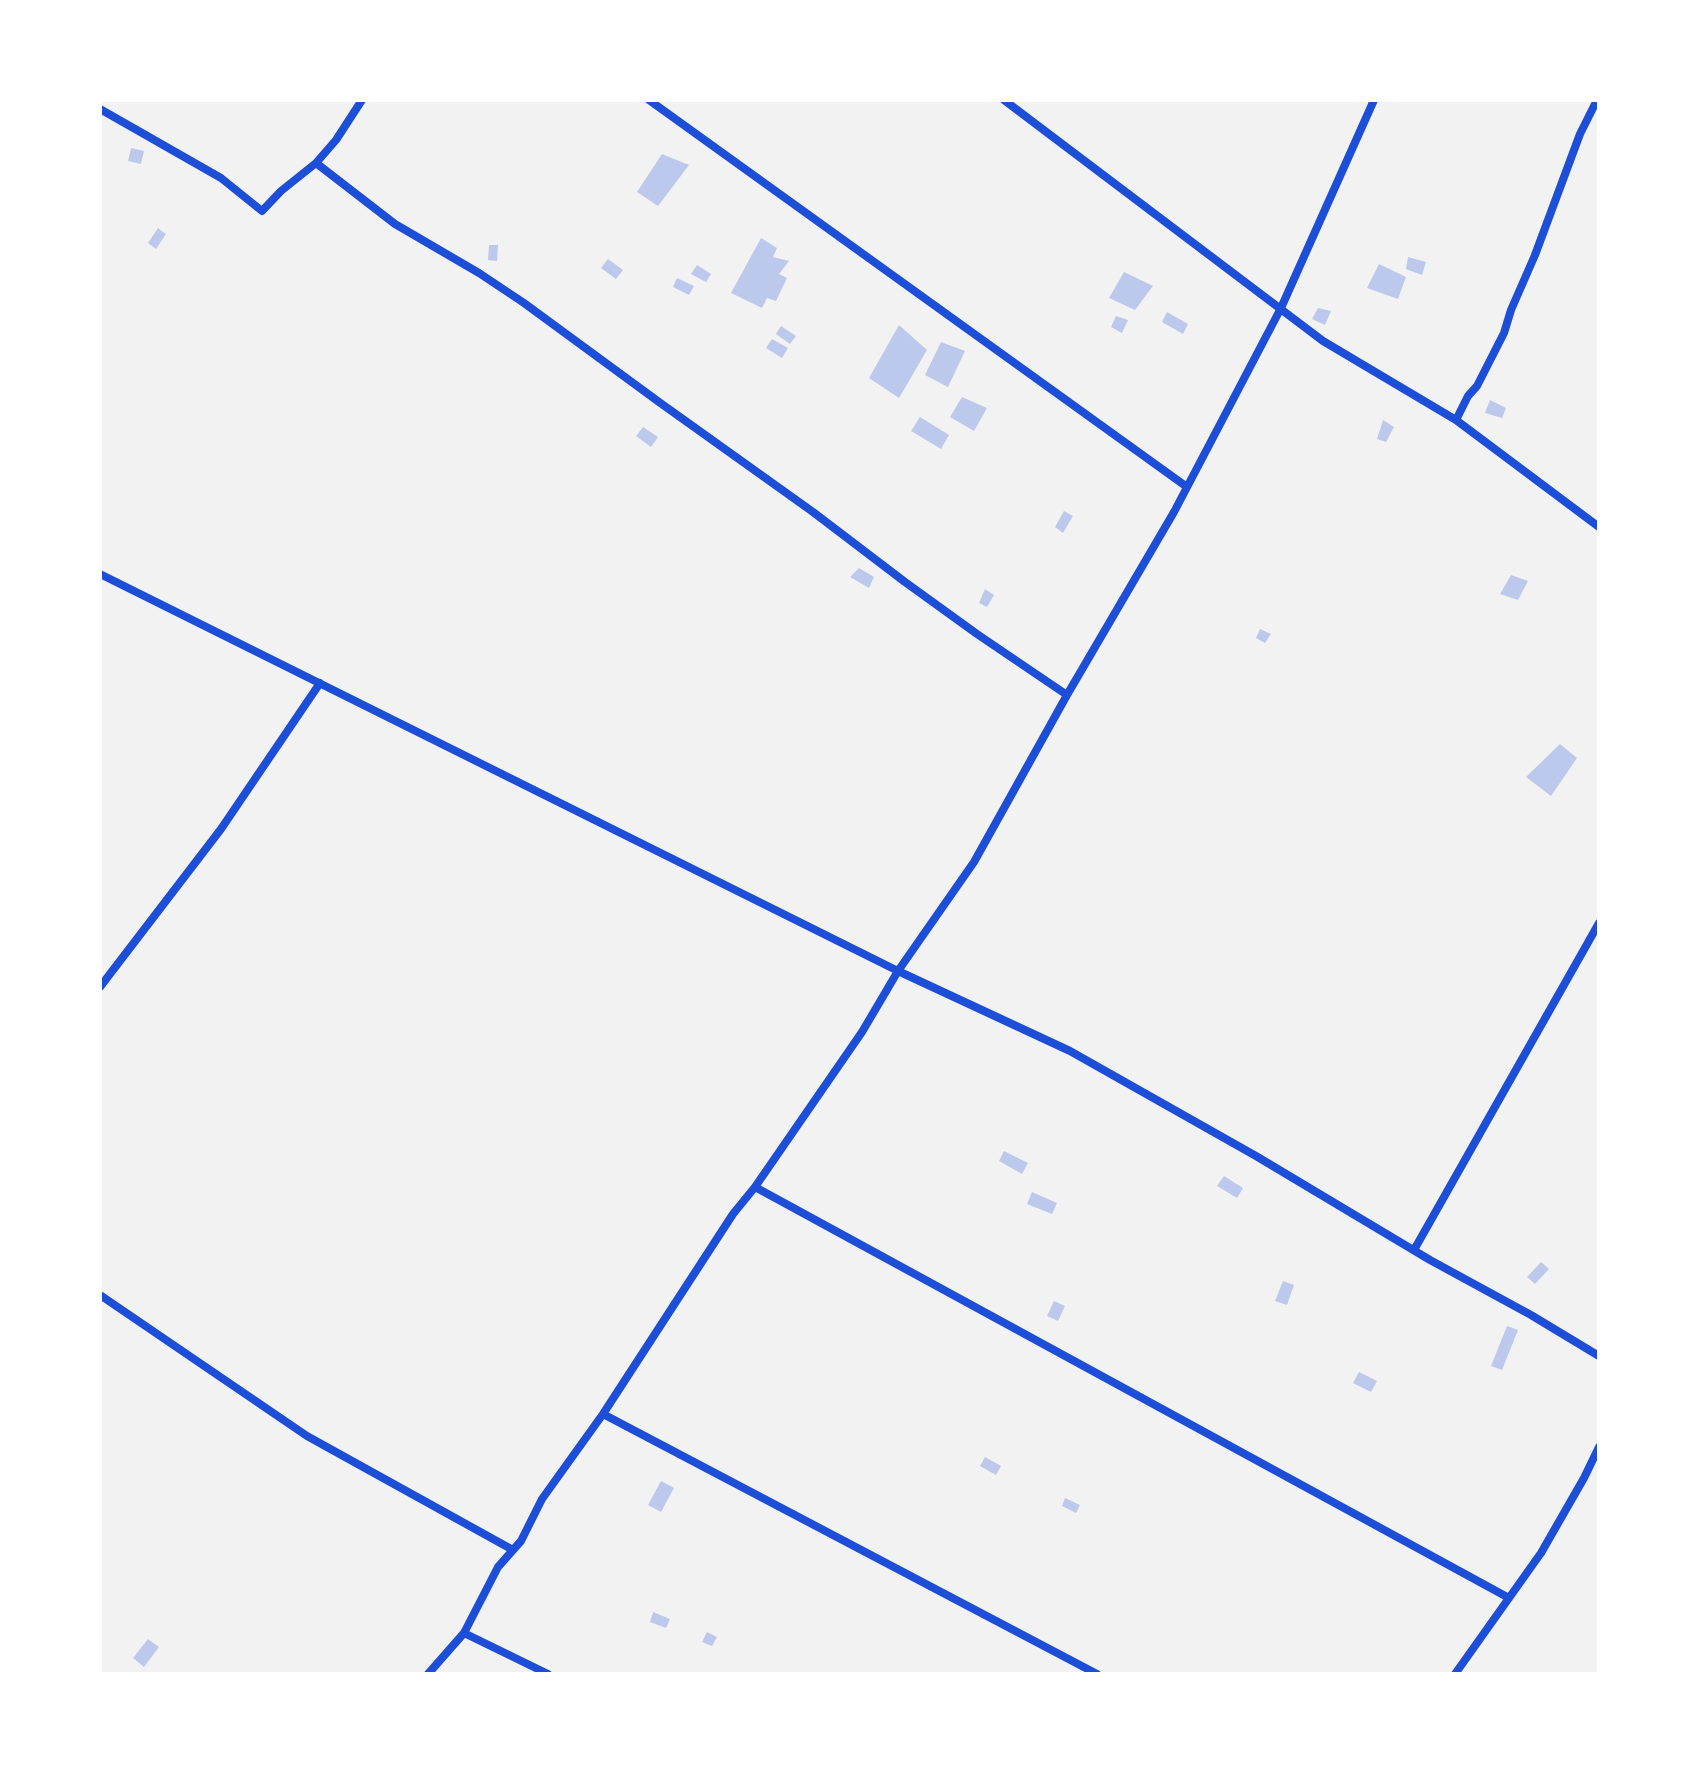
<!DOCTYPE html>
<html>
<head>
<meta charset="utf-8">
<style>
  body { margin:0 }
  #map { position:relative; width:1699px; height:1774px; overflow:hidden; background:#f2f2f2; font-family:Ubuntu,sans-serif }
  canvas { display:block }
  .frame { position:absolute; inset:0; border:102px solid #fff; pointer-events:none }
</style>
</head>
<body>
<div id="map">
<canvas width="1699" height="1774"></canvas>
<div class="frame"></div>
</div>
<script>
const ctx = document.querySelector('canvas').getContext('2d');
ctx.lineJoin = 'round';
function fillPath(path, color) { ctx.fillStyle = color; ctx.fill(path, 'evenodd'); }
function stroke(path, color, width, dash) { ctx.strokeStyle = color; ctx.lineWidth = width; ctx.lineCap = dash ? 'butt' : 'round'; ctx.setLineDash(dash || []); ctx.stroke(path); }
const building = new Path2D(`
  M131,148L144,151L141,164L128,161Z
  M662,154L689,165L658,206L637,192Z
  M158,228L166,234L156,249L148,243Z
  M761,238L777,248L773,257L789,261L779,274L787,278L776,301L767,298L762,308L731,293Z
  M489,245H498L497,261L488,260Z
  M1408,257L1426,262L1422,275L1406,269Z
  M608,259L623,270L616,279L601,268Z
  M1379,264L1406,277L1398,299L1367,288Z
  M697,265L711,274L706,282L691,274Z
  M1124,272L1153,286L1135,310L1109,298Z
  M677,278L694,286L689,295L673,287Z
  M1318,308L1331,311L1325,325L1312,319Z
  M1167,312L1188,324L1183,334L1162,322Z
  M1116,316L1128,320L1122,333L1111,327Z
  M899,325L927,350L899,398L869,378Z
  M781,326L796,336L790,344L776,334Z
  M772,339L788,348L782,358L766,348Z
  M941,342L965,351L948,387L925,375Z
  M962,397L987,408L974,431L950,417Z
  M1490,400L1506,408L1502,418L1485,413Z
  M920,417L949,435L941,449L911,431Z
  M1383,420L1394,427L1386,442L1377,439Z
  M643,427L658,437L651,447L636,436Z
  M1064,511L1073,516L1063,533L1055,527Z
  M859,568L874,577L869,588L850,577Z
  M1511,575L1528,581L1518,600L1500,594Z
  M985,589L994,595L987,607L979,603Z
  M1260,629L1271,634L1265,643L1256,638Z
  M1560,744L1577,758L1551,796L1526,777Z
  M1004,1151L1028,1163L1022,1174L999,1161Z
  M1224,1176L1243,1188L1237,1198L1217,1186Z
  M1032,1192L1057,1203L1052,1214L1027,1204Z
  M1541,1262L1549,1269L1535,1284L1527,1277Z
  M1283,1281L1294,1285L1287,1305L1275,1301Z
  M1054,1301L1065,1306L1058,1321L1047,1316Z
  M1507,1326L1518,1330L1502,1370L1491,1366Z
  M1359,1372L1377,1381L1371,1392L1353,1383Z
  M985,1457L1001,1466L996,1475L980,1466Z
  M661,1481L674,1488L661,1512L648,1505Z
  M1065,1498L1080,1505L1076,1513L1062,1506Z
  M653,1612L670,1619L666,1628L650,1622Z
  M707,1632L717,1637L712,1646L702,1642Z
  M148,1639L159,1647L144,1667L133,1658Z`);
const minor = new Path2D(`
  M649,100L1187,487
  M1004,100L1323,341L1456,420L1599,527
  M100,109L221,178L262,211L281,191L316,163L336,140L362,100
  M316,163L395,224L479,273L524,303L659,402L813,512L905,582L977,634L1067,695
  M1456,420L1468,396L1477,386L1504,333L1511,310L1535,255L1580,134L1597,100
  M100,574L898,971L1070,1051L1256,1156L1430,1260L1531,1315L1599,1356
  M100,987L221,829L320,683
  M755,1187L1509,1598
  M1414,1250L1599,923
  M100,1295L307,1436L513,1550
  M603,1414L1097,1674
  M464,1633L548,1674
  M428,1674L464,1633L498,1567L521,1541L542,1499L603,1414L733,1214L755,1187L862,1032L898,971L974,862L1067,695L1174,512L1281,308L1374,100
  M1455,1674L1541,1553L1584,1478L1599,1447`);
fillPath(building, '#bdc9ec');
stroke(minor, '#1d4ed8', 8);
</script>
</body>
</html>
